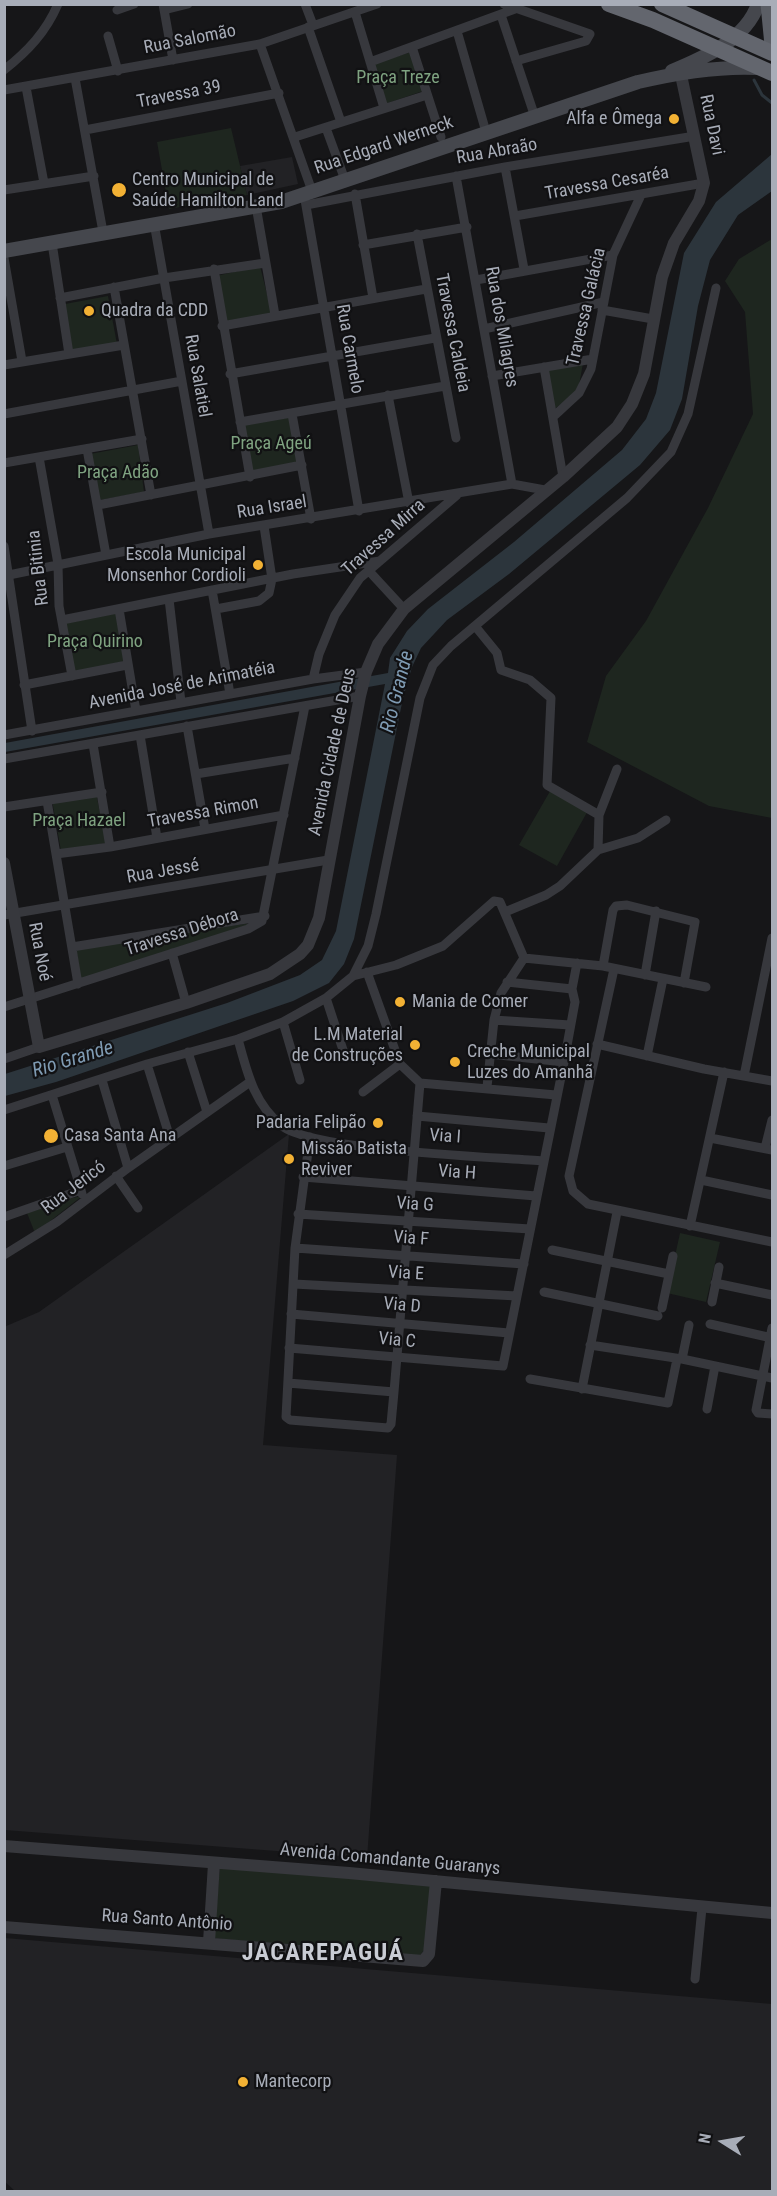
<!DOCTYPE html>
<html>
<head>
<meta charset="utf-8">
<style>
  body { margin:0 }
  #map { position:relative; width:777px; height:2196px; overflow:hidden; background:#161618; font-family:"Roboto Condensed",sans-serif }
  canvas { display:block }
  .frame { position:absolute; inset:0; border:6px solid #a8adb8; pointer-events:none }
  .north { position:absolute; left:693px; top:2112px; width:60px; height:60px; -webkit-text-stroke:4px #111113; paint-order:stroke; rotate:281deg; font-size:16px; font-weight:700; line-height:24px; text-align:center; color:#a8adb8 }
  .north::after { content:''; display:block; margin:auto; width:21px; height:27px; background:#a8adb8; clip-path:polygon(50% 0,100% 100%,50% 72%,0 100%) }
</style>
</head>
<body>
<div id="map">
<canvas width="777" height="2196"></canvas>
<div class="frame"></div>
<div class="north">N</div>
</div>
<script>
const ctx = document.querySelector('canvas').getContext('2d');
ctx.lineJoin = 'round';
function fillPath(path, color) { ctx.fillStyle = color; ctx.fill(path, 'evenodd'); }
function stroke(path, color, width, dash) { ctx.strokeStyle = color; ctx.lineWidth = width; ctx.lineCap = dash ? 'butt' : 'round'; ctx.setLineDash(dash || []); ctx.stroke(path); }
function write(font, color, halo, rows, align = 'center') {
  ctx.font = font + ' "Roboto Condensed",sans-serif'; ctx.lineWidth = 4.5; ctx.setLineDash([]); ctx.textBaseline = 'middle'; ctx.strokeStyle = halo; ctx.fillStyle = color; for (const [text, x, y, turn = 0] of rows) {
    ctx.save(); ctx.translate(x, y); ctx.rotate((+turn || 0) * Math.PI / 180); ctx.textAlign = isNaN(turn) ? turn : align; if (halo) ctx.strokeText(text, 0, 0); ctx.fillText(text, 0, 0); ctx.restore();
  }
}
const built = new Path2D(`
  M292,157L298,184L247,195L240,166Z
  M289,1134L263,1445L397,1455L367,1858L5,1830L4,1327L39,1312Z
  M5,1938L772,2004V2191H15L4,2181Z`);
const green = new Path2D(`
  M411,52L423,91L385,104L372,64Z
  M231,128L247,195L169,209L157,142Z
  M772,239V818L709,806L587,742L606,676L646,621L708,508L753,414L745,312L725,281L739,259Z
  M260,266L272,314L225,323L216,276Z
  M108,296L117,344L71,350L65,304Z
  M583,363L578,391L553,410L546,371Z
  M290,417L298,462L252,471L244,425Z
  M138,445L144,492L100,500L90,454Z
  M119,612L126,661L73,672L64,621Z
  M553,786L590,807L557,866L519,845Z
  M96,793L106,843L61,851L52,800Z
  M265,921L81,981L76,948Z
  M82,1196L35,1233L25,1208Z
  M680,1233L720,1242L706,1302L667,1293Z
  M220,1866L435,1881L429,1944L417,1959L214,1938Z`);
const water = new Path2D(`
  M772,154V191L738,215L710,260L698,306L682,399L670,430L640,465L509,574L447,620L421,648L412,667L403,698L354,939L344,964L329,983L293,1001L56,1082L5,1096V1074L227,1003L300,975L322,960L336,931L385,684L5,752V743L388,673L390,658L407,631L428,609L514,542L622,450L646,419L656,393L684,253L716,202Z`);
const stream = new Path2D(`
  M754,80L762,95L772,103`);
const minor = new Path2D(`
  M163,4L173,60
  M305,4L313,25
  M504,4L590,34L586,41L516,61
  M117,10L134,4
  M164,10L188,4
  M355,12L384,108
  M501,15L535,117
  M308,27L341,122
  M457,31L486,132
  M108,36L118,71
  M260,44L312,191
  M412,47L441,137
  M370,62L515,9
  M4,70C28,51 46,32 58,4
  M75,78L103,232
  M26,87L44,183
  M4,90L260,44L377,4
  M326,128L345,180
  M85,130L279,93
  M295,137L427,95
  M505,167L524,269
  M456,176L512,484
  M4,190L94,176
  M355,194L373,298
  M305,200L359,511
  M306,205L505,167L695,136
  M256,206L275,315
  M515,216L704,183
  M154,223L209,534
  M417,234L456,438
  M52,243L69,354
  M363,245L467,227
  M4,258L22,361
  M214,269L250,477
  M476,280L613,255
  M114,287L151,495
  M60,298L164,278L265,263
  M602,310L653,319
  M222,326L426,289
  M484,329L604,302
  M4,365L124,345
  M544,367L563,477
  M230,374L435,338
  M492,376L593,359
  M388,395L409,503
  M4,414L182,381
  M292,414L311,519
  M553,417L579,393L591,369L613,255L641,195
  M240,422L445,386
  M87,449L106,555
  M39,457L58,564L59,606L72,676
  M4,463L142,439
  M98,505L302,465
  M4,546L32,731
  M369,571L404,609
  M4,576L209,534L512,484L545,490
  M212,590L230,694
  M169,599L181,702
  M119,609L136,711
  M216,609L259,601L269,593L272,579L264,526
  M62,620L293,574L380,561
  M475,626L497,653L501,670L530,680L551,698L547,785L599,815
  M313,679L319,654L335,615L360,578L457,495
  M24,685L127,665
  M187,726L205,829
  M4,735L313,679L366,672
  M140,735L157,838
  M93,744L110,847
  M4,759L360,696
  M196,774L295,758
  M47,801L78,984
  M4,807L102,792
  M598,850L599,815L617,769
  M56,854L110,847L284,815
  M505,912L546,895L560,886L598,850L638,838L666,820
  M4,915L328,860
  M72,947L265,916
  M172,953L186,1003
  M524,958L603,966L706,987
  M603,966L613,910L616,906L627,905L695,922L684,983
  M614,969L569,1176L573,1191L588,1204L772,1242
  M645,975L656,911
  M353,976L368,946L376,914L420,698L433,665L451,646L627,498L671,452L688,414L716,288
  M507,982L572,989
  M326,998L345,1056
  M4,1007L248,929L262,921L305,706
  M494,1020L570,1025
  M283,1022L300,1080
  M238,1039C247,1072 254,1104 282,1126C314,1151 495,1157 543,1161
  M597,1044L704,1069L772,1081
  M188,1052L207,1112
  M490,1054L564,1062
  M647,1056L663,979
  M4,1059L39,1047
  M147,1064L170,1138
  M744,1076L772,938
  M102,1080L128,1168
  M420,1083L556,1095
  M487,1087L494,1020L501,993L524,958
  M363,1092L400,1064
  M52,1095L81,1190
  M4,1110L147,1064L238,1039L283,1022L326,998L353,976L396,965L443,946L494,901L500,902L524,958
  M417,1116L549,1128
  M310,1137L295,1248L286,1417L290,1420L388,1428L391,1424L394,1392L420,1083L400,1064L367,972
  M710,1138L772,1150
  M765,1148L772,1120
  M4,1166L67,1147
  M116,1176L138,1208
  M303,1177L536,1196
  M701,1180L772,1195
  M298,1214L530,1229
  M4,1217L81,1190L82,1194
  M690,1226L724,1072
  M295,1248L524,1264
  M552,1250L669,1274
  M4,1255L57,1222L128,1168L250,1082
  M715,1283L772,1295
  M294,1284L517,1296
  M544,1292L658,1316
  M712,1302L719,1267
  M662,1308L673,1256
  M291,1314L509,1333
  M710,1324L772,1338
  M772,1328L756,1410L758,1413L772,1414
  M590,1345L682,1359L772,1378
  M289,1348L503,1366L564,1062L575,1002L572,989L577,963
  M682,1359L689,1325
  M530,1379L668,1403L677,1359
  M288,1383L394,1392
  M582,1389L617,1212
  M707,1409L715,1366
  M695,1979L702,1908`);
const tertiary = new Path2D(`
  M4,863L39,1047L186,1003L270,974L300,954L308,945L319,918L360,696L366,672L378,644L404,609L563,477L617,427L632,404L644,374L662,277L674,243L699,201L704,183L681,75
  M4,1846L349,1873L772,1913
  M4,1927L423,1961L429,1954L436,1881
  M209,1942L214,1864`);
const secondary = new Path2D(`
  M672,71C703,58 746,40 758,4
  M4,251L281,202L638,82C676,73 720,66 758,68`);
const trunk = new Path2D(`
  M768,4L772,45`);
const motorway = new Path2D(`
  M609,4L653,20L772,73
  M662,4L772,53`);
const markers = [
  [674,119,6,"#f2b134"],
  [119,190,8,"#f2b134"],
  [89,311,6,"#f2b134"],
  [258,565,6,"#f2b134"],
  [400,1002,6,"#f2b134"],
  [415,1045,6,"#f2b134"],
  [455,1062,6,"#f2b134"],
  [378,1123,6,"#f2b134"],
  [51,1136,8,"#f2b134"],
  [289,1159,6,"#f2b134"],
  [243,2082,6,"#f2b134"]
];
const streetNames = [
  ["Rua Salomão",190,40,-11],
  ["Travessa 39",179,95,-11],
  ["Rua Davi",711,125,78],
  ["Rua Edgard Werneck",384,146,-19],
  ["Rua Abraão",497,152,-10],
  ["Travessa Cesaréa",607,184,-10],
  ["Travessa Galácia",587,307,-77],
  ["Rua dos Milagres",501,327,80],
  ["Travessa Caldeia",452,333,79],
  ["Rua Carmelo",349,349,80],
  ["Rua Salatiel",197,376,80],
  ["Rua Israel",272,508,-9],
  ["Travessa Mirra",384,538,-42],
  ["Rua Bitinia",39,568,-97],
  ["Avenida José de Arimatéia",182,686,-11],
  ["Avenida Cidade de Deus",333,752,-78],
  ["Travessa Rimon",203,813,-10],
  ["Rua Jessé",163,872,-10],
  ["Travessa Débora",182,933,-18],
  ["Rua Noé",39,952,79],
  ["Via I",445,1137,4],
  ["Via H",457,1173,4],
  ["Rua Jericó",74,1188,-37],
  ["Via G",415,1205,4],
  ["Via F",411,1239,4],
  ["Via E",406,1274,3],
  ["Via D",402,1306,5],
  ["Via C",397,1341,5],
  ["Avenida Comandante Guaranys",390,1860,5],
  ["Rua Santo Antônio",167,1921,4]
];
const parkNames = [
  ["Praça Treze",398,78],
  ["Praça Ageú",271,444],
  ["Praça Adão",118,473],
  ["Praça Quirino",95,642],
  ["Praça Hazael",79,821]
];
const poiNames = [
  ["Alfa e Ômega",662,119,"right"],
  ["Centro Municipal de",132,180],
  ["Saúde Hamilton Land",132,201],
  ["Quadra da CDD",101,311],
  ["Escola Municipal",246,555,"right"],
  ["Monsenhor Cordioli",246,576,"right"],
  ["Mania de Comer",412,1002],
  ["L.M Material",403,1035,"right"],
  ["de Construções",403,1056,"right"],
  ["Creche Municipal",467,1052],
  ["Luzes do Amanhã",467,1073],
  ["Padaria Felipão",366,1123,"right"],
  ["Casa Santa Ana",64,1136],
  ["Missão Batista",301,1149],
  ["Reviver",301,1170],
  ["Mantecorp",255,2082]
];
const waterNames = [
  ["Rio Grande",398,692,-76],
  ["Rio Grande",73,1060,-17]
];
const districtNames = [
  ["JACAREPAGUÁ",323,1954]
];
fillPath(built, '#222225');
fillPath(green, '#1e261f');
fillPath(water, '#2c353c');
stroke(stream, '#2c353c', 3);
stroke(minor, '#37383d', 9);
stroke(tertiary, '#37383d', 12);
stroke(secondary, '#45474d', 14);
stroke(trunk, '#5b5e65', 15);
stroke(motorway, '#63666e', 16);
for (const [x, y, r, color] of markers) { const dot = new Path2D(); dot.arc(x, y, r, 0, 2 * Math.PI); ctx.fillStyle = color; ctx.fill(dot); stroke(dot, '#111113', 2); }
write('18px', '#a8adb8', '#111113', streetNames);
write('18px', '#7fa381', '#111113', parkNames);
write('18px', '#a8adb8', '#111113', poiNames, 'left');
write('italic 20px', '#7f9bb3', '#111113', waterNames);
ctx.letterSpacing = '1.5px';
write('bold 24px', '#c9ccd4', '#111113', districtNames);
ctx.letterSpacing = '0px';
</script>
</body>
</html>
